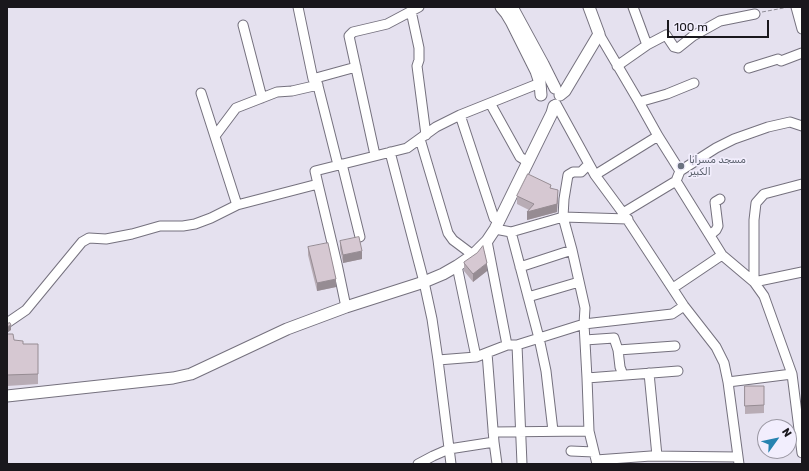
<!DOCTYPE html>
<html>
<head>
<meta charset="utf-8">
<style>
  body { margin:0 }
  #map { position:relative; width:809px; height:471px; overflow:hidden; background:#e5e1ef; font-family:Rubik,sans-serif }
  canvas { display:block }
  .frame { position:absolute; inset:0; border:8px solid #19171c; pointer-events:none }
  .north { position:absolute; left:757px; top:419px; width:40px; height:40px; box-sizing:border-box; background:#f2eefd; border:1px solid #9b98a3; border-radius:50%; rotate:57deg; font-size:11px; font-weight:700; line-height:16px; text-align:center; color:#19171c }
  .north::after { content:''; display:block; margin:auto; width:14px; height:18px; background:#2783b0; clip-path:polygon(50% 0,100% 100%,50% 72%,0 100%) }
  .scale { position:absolute; left:667px; top:20px; width:102px; height:18px; box-sizing:border-box; border:2px solid #19171c; border-top:0; padding-left:5px; font-size:12px; line-height:14px; white-space:nowrap; color:#19171c; -webkit-text-stroke:3px #f2eefd; paint-order:stroke }
</style>
</head>
<body>
<div id="map">
<canvas width="809" height="471"></canvas>
<div class="frame"></div>
<div class="north">N</div>
<div class="scale">100 m</div>
</div>
<script>
const ctx = document.querySelector('canvas').getContext('2d');
ctx.lineJoin = 'round';
function stroke(path, color, width, dash) { ctx.strokeStyle = color; ctx.lineWidth = width; ctx.lineCap = dash ? 'butt' : 'round'; ctx.setLineDash(dash || []); ctx.stroke(path); }
function fillPath(path, color) { ctx.fillStyle = color; ctx.fill(path, 'evenodd'); }
function write(font, color, halo, rows, align = 'center') {
  ctx.font = font + ' Rubik,Cairo,sans-serif'; ctx.lineWidth = 3.5; ctx.setLineDash([]); ctx.textBaseline = 'middle'; ctx.strokeStyle = halo; ctx.fillStyle = color; for (const [text, x, y, turn = 0] of rows) {
    ctx.save(); ctx.translate(x, y); ctx.rotate((+turn || 0) * Math.PI / 180); ctx.textAlign = isNaN(turn) ? turn : align; if (halo) ctx.strokeText(text, 0, 0); ctx.fillText(text, 0, 0); ctx.restore();
  }
}
const path = new Path2D(`
  M762,12L789,7`);
const minor = new Path2D(`
  M298,7L313,79L316,78L338,165
  M633,7L647,45
  M796,7L802,29
  M411,11L419,48V60L417,66L426,135
  M243,25L262,98
  M599,34L639,102L658,136L680,171L676,181L722,255L754,282L764,296L792,374L802,453
  M617,66L647,45L666,35L674,47L678,48L693,36L720,21L755,14
  M749,68L778,59L781,61L802,53
  M316,78L356,67
  M201,93L237,205
  M639,102L667,94L694,83
  M490,103L520,157L528,162
  M556,104L595,175L623,213L684,306L716,347L724,363L728,382L739,464
  M460,115L494,218L499,222
  M215,136L236,108L277,92L292,91L318,85
  M420,139L448,233L453,240L473,255
  M390,152L424,282L432,319L438,360L451,464
  M375,155L349,36L353,32L387,24L419,7
  M342,164L360,237
  M589,164L581,172H573L568,175L564,199L563,217L572,250L585,308L584,324L587,378L589,431L597,464
  M680,171L716,148L734,139L768,127L790,122L802,126
  M595,175L658,136
  M318,184L315,171L407,148L436,127L460,115L540,83
  M802,184L764,194L756,203L754,220V282L802,272
  M623,213L676,181
  M495,229L511,232L563,217L628,219
  M511,232L539,338L546,371L553,431
  M710,235L716,230L718,226L715,202L720,199
  M487,241L507,345
  M457,266L476,357
  M520,267L572,250
  M673,288L722,255
  M528,297L579,282
  M7,323L26,310L82,242L89,238L106,239L132,234L160,226H183L195,224L211,218L237,205L318,184L337,264L346,307
  M585,340L614,338L618,350L620,367L623,375
  M517,345L522,464
  M618,350L675,346
  M487,353L494,442L497,464
  M438,360L476,357L507,345H517L584,324L672,314L684,306
  M649,373L657,456
  M587,378L678,371
  M728,382L792,374
  M493,432L589,431
  M571,451L594,452
  M596,460L651,456L738,457
  M418,464L433,456L449,449L494,442`);
const major = new Path2D(`
  M501,7L506,13L512,23L536,71L540,83L541,95
  M512,7L543,64L555,88
  M560,95L565,91L599,34L589,7
  M7,396L173,378L191,374L287,329L346,307L424,282L443,274L457,266L473,255L487,241L495,229L552,113L554,106`);
const wall = new Path2D(`
  M551,188L558,198L557,212L527,220L529,210L517,204V196Z
  M340,241L362,259L343,263L340,249Z
  M308,247L336,287L317,291L308,255Z
  M464,262L487,271L473,282L464,271Z
  M7,334L14,340L23,344H38V384L7,386Z
  M745,386H764V413L745,414Z`);
const shadedWall = new Path2D(`
  M558,190L557,212L527,220V212Z
  M362,251V259L343,263V255Z
  M487,263V271L473,282V274Z
  M336,279V287L317,291V283Z
  M11,325V330L7,333V327Z`);
const building = new Path2D(`
  M528,174L551,185L550,188L558,190L557,204L527,212L534,204L517,196Z
  M359,237L362,251L343,255L340,241Z
  M328,243L336,279L317,283L308,247Z
  M483,246L487,263L473,274L464,263V262L477,253Z
  M10,323L11,325L7,327V324Z
  M7,334H13L14,340L23,341V344H38V374L7,375Z
  M745,386H764V405L745,406Z`);
const markers = [
  [681,166,4,"#6b7280"]
];
const worshipNames = [
  ["مسجد مسرابا",689,160],
  ["الكبير",689,172]
];
stroke(minor, '#75717e', 11);
stroke(major, '#75717e', 13);
stroke(path, '#8e8b95', 1, [4, 2]);
stroke(minor, '#fff', 9);
stroke(major, '#fff', 11);
fillPath(wall, '#b8acb5');
fillPath(shadedWall, '#968c93');
fillPath(building, '#d6c8d2');
stroke(building, '#968c93', 1);
for (const [x, y, r, color] of markers) { const dot = new Path2D(); dot.arc(x, y, r, 0, 2 * Math.PI); ctx.fillStyle = color; ctx.fill(dot); stroke(dot, '#f2eefd', 1.5); }
write('10px', '#5b616d', '#f2eefd', worshipNames, 'left');
</script>
</body>
</html>
